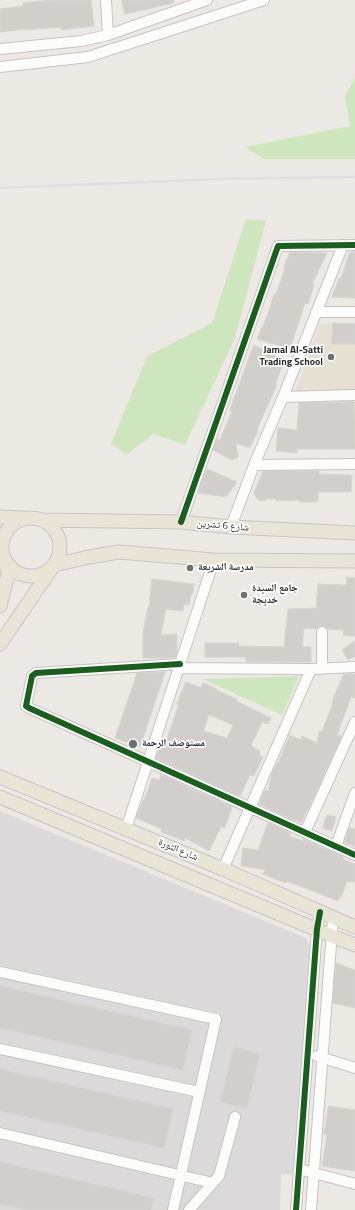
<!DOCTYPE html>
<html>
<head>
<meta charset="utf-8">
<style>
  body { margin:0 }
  canvas { display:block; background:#ece8e4 }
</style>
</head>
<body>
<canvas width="355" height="1210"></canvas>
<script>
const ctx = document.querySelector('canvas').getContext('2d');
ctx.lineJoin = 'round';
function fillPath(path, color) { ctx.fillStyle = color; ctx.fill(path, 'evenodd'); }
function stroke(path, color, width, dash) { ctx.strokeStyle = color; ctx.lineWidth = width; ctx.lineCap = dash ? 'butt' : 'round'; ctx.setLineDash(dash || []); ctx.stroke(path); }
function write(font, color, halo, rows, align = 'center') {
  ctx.font = font + ' "Titillium Web","Noto Naskh Arabic",sans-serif'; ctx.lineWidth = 3.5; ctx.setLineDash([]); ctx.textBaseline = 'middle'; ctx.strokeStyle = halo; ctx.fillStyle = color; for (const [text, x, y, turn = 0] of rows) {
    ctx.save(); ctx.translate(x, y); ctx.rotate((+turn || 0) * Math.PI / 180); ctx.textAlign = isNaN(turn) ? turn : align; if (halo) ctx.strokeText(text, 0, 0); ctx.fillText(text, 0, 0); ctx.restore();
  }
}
const industrial = new Path2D(`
  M0,811L306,938L310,947L293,1175L281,1174L280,1210H0Z`);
const education = new Path2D(`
  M333,323H355V390L295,391L320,324Z`);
const green = new Path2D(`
  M355,78V159H264L245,147L350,126L345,96Z
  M246,219L266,221L235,338L185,445L153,434L127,455L111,444L147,356L212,323Z
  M299,676L282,715L203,679Z`);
const building = new Path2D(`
  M53,0H91L94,26L61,30V27L26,30V29L0,32V9L23,6V3Z
  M122,0H173L174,3L125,14Z
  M290,252L327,253L312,284L314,285L308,304L305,303L290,349L257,339L268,314L274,294L276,295L285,268H284Z
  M350,252H355V298L332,297L339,278H341Z
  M333,323L355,324V344H332Z
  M254,345L285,360L275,384L277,385L257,429L258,430L250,448L236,443L238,457L232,460L213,450L217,439L220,440L232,411L230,410Z
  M354,402L355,449H297V453L276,451L278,428L297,430L299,403Z
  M207,469L237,482L226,497L198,493Z
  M263,471H319V474L352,475L351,492H318V502H299V500L276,501V499H266L264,501L258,500L254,494Z
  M347,577L355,578V636L343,635L344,630L328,629L326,627L322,626H319L317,629L304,628L302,647H311V662H246V657H205V643H239L238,646L284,647L288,609L316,608L318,584L346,585Z
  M152,579L194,584L193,594H191L189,605L184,604L183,611L166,609L161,635L177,634V652L175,658H143V633L148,607H149Z
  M355,641V656L348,660L342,650Z
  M159,672H165L140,747L115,738L137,673Z
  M344,674H355V698L351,697L337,735L342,736L307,811H306L302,822L295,820V821L259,804L265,790L268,791L272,773L277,763H278L290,735L301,740L302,736L317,743L319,731L322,732L333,703L332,702Z
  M186,682L201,688L203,683L217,689L216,690L237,699L236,701L271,718L268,724L262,722L251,746L260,751L259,755L263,757L254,776L250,775L240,796L156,758L160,746L164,747L179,704H177ZM209,715L233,725L227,738L204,731Z
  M161,775L232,807L225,828L221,827L209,851L185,838L184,841L161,832L162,829L136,818L143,800L144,801L152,778L159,780Z
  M327,815L336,817L332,831L323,828Z
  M268,823L290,833L289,836L303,841V839L343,857V860L355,864V882L347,881L341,898L339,897L338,901L287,881L286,883L262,874L266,870L241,866L243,848L258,850Z
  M349,828L355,829V846L345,843Z
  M336,963L355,970V1008L333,1003Z
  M0,986L192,1030L183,1070L0,1028Z
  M234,1047L260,1054L247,1108L221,1102Z
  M0,1069L173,1109L164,1148L0,1111Z
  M329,1106L355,1110V1171L322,1166L327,1134H324Z
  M0,1162L154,1198L151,1210H26L0,1204Z`);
const minor = new Path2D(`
  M106,0L108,35
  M0,49L81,41L108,35L207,0
  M0,67L88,57L264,0
  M316,312H355
  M283,397L355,395
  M254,465L355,464
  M181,522L278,246L355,245
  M231,527L254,465L283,397L343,245
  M180,664L36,673L32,676L26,706L29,708L355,855
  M179,668L311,669L355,667
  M322,669V632
  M126,829L214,560
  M305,832L355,722
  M336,846L355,793
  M223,869L311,669
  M0,972L216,1019L173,1210
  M0,1049L199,1092
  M317,1056L355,1068
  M0,1133L213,1183
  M299,1169L355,1184
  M189,1210L219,1176L235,1117
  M296,1210L317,929L320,912
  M311,1210L333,918`);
const major = new Path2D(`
  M0,517L23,518
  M2 547a29 29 0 1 1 58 0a29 29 0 1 1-58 0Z
  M42,520L181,522L231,527L355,533
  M0,606L10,566L3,564
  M0,644L54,565L89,557L119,552L214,560L355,561
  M0,777L223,869L355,927
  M0,797L332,936L355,945`);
const rail = new Path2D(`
  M0,188L218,179L355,177`);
const cycleway = new Path2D(`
  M181,522L278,246L355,245
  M180,664L36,673L32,676L26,706L29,708L355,855
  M296,1210L317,929L320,912`);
const markers = [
  [331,357,4,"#706f6e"],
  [190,568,4,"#706f6e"],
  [244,595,4,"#706f6e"],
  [133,744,5,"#706f6e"]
];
const poiNames = [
  ["Jamal Al-Satti",323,351,"right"],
  ["Trading School",323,363,"right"],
  ["مدرسة الشريعة",198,568],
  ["جامع السيدة",252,589],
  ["خديجة",252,601],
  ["مستوصف الرحمة",142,744]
];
const streetNames = [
  ["شارع 6 تشرين",223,526,5],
  ["شارع الثورة",178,850,23]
];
fillPath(industrial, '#dcd9db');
fillPath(education, '#e6e0d3');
fillPath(green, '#cee6be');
fillPath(building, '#d1cecb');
stroke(building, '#d7d4d0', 1);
stroke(minor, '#c5c4c5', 12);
stroke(major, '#c6c5c4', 15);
stroke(minor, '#fcfcfb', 10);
stroke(major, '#e8e4d6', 13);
stroke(rail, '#dfdfe1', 2.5);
stroke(cycleway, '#1b5e20', 6);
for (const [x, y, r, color] of markers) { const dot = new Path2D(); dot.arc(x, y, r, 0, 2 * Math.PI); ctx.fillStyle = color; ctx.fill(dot); stroke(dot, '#fff', 1.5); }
write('bold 10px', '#2e2e2e', '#fff', poiNames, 'left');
write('10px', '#2e2e2e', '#fff', streetNames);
</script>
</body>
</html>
